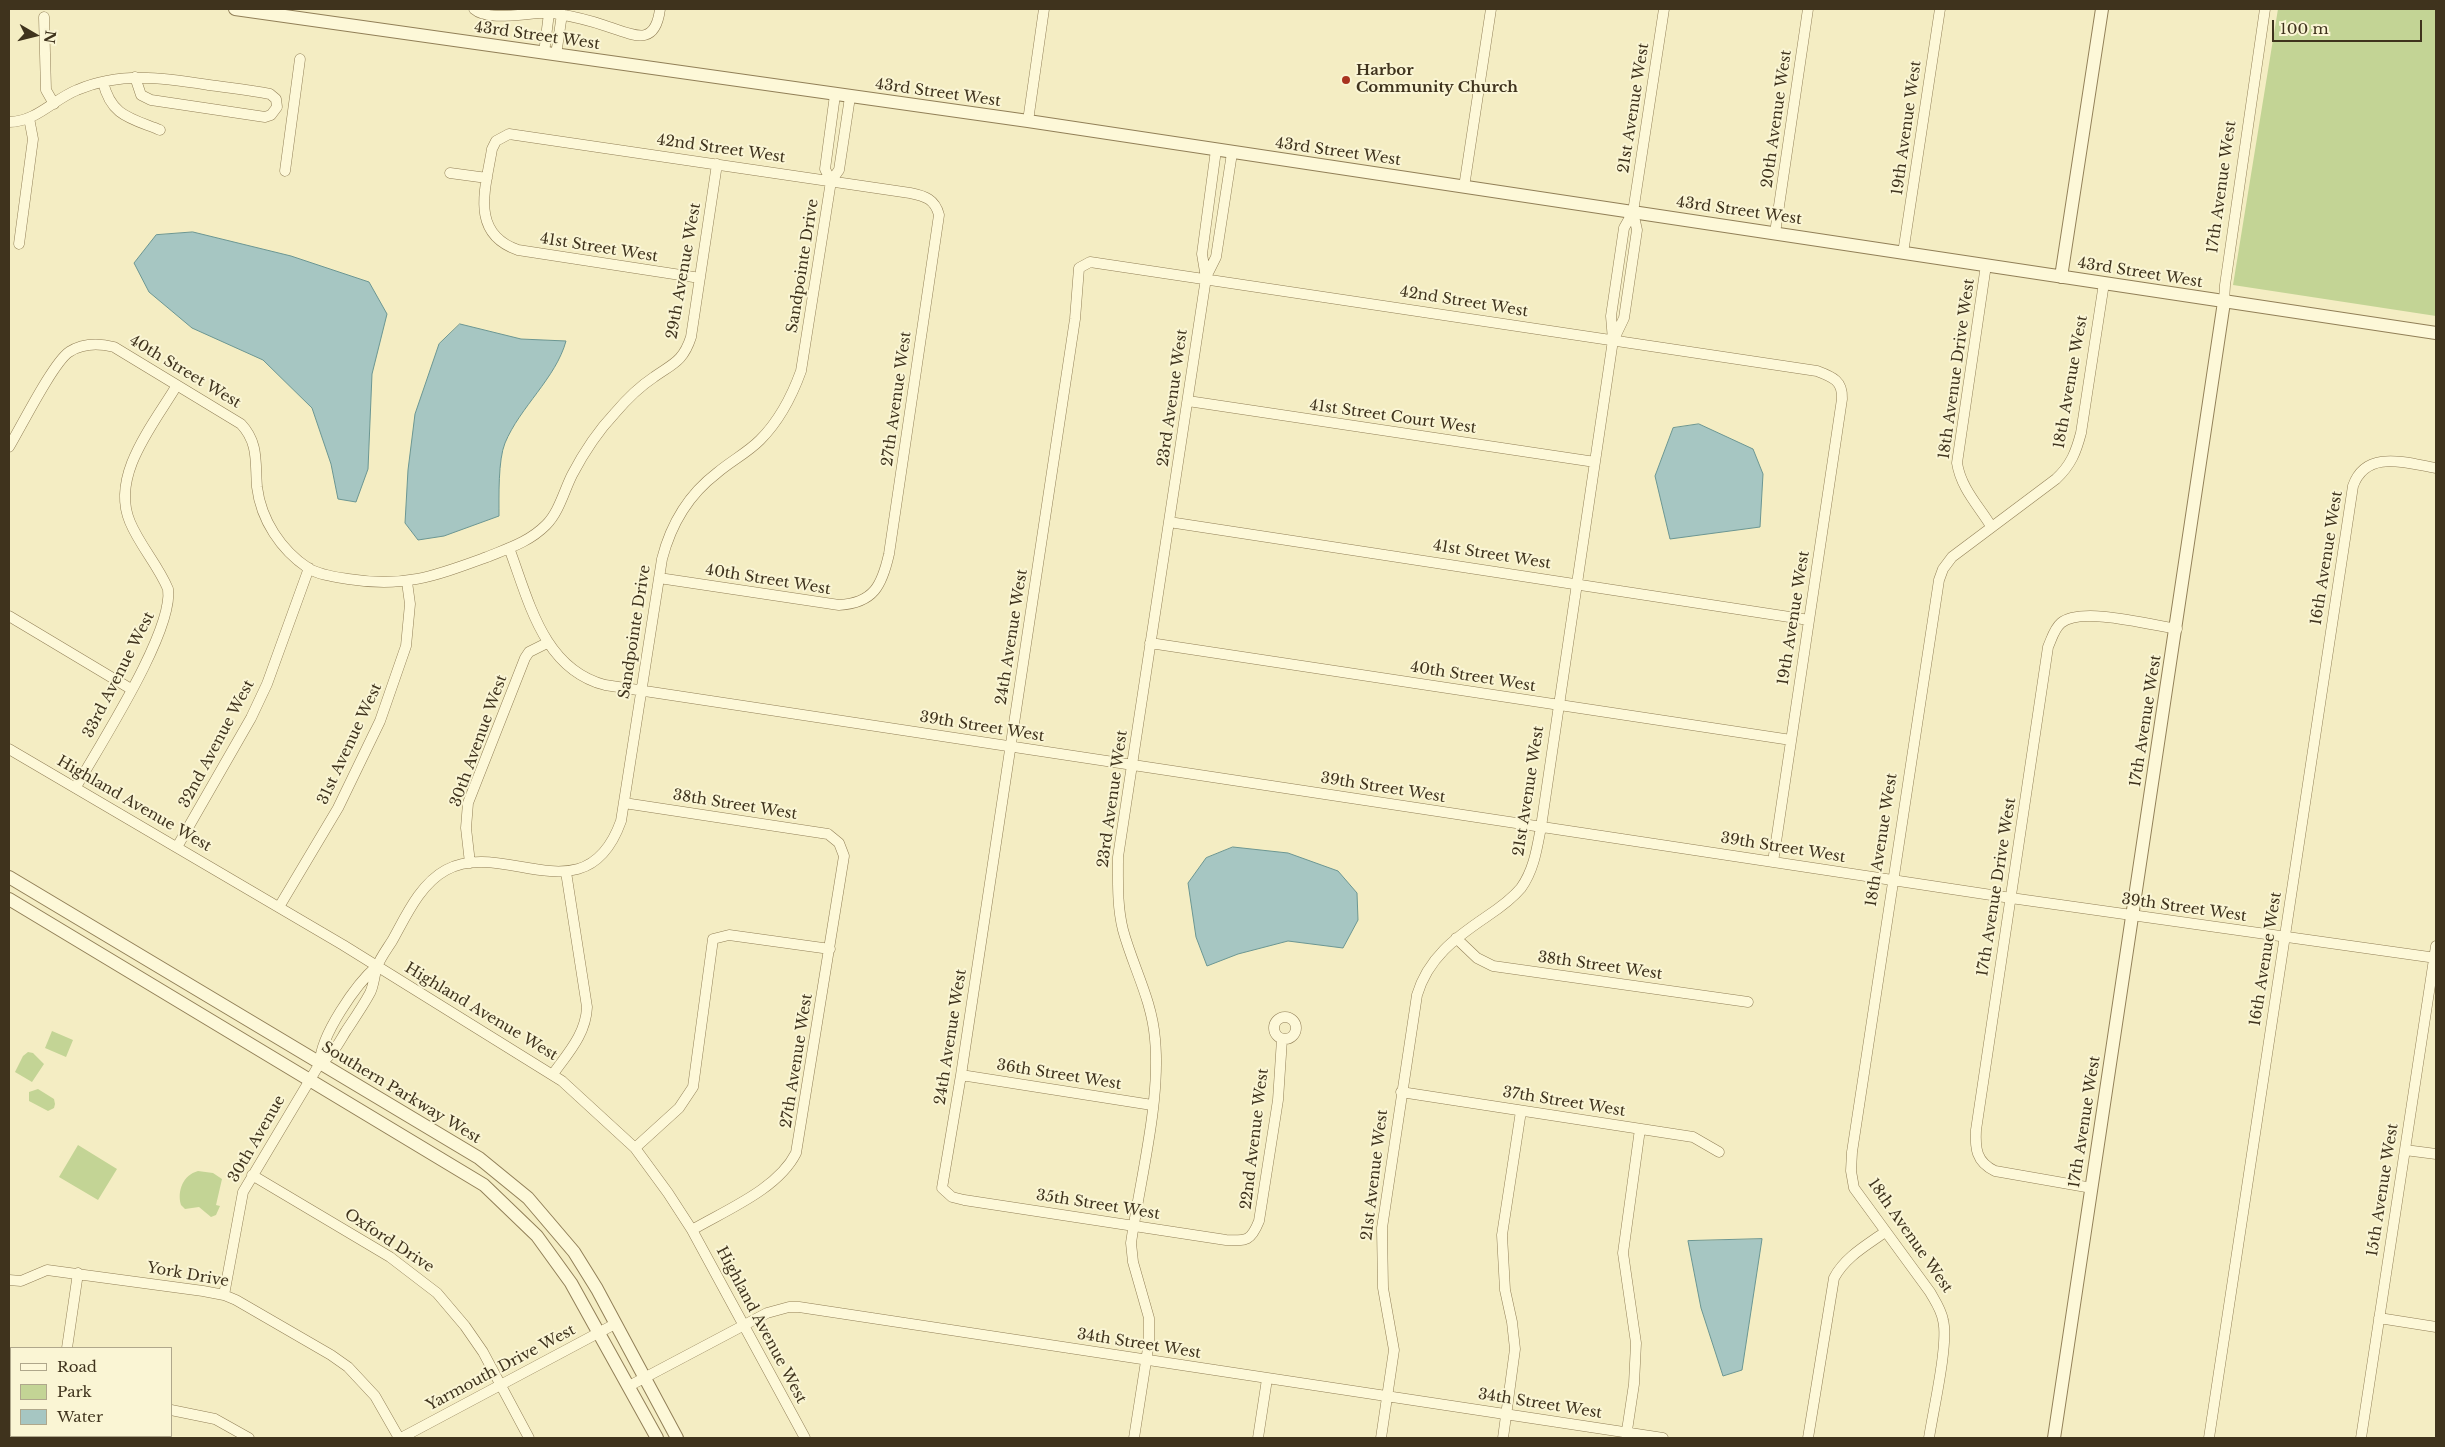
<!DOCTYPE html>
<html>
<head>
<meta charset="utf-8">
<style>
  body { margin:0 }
  #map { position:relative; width:2445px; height:1447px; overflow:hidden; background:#f4edc3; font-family:"Libre Baskerville",serif }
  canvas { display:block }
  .frame { position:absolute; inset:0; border:10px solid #3f331d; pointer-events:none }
  .legend { position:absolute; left:10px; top:1347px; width:162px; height:90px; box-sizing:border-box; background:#faf5d4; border:1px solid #afa78b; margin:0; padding:6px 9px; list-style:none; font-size:15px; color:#3f331d }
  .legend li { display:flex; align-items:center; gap:10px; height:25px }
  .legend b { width:25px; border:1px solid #afa78b }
  .north { position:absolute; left:10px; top:10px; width:50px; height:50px; -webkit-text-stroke:4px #faf5d4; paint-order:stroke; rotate:98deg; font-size:14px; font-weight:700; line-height:20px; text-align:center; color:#3f331d }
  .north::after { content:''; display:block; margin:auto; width:18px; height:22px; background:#3f331d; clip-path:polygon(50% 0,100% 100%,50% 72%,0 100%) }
  .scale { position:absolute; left:2272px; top:20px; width:150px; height:22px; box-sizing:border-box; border:2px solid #3f331d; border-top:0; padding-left:6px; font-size:15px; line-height:18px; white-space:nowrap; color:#3f331d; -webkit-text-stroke:4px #faf5d4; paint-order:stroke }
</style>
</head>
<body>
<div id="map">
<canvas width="2445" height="1447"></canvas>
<div class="frame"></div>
<ul class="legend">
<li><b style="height:6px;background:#fdf8d8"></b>Road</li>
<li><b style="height:14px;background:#c3d495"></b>Park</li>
<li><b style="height:14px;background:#a6c6c2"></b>Water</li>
</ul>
<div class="north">N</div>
<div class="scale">100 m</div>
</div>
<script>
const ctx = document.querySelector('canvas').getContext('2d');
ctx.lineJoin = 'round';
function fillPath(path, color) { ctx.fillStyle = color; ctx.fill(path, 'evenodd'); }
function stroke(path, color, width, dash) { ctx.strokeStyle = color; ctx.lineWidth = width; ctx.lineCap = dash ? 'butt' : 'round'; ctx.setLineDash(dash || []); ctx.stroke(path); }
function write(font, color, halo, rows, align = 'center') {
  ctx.font = font + ' "Libre Baskerville",serif'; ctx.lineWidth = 4; ctx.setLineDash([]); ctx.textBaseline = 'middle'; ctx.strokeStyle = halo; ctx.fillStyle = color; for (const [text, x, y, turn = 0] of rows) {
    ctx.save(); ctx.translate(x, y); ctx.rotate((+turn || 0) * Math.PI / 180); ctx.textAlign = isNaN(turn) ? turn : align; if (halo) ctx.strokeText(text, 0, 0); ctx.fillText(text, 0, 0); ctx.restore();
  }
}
const green = new Path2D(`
  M2278,9H2436V316L2233,285Z
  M52,1031L73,1040L66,1057L45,1048Z
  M28,1052L33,1053L44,1064L32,1082L15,1072L23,1056Z
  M38,1089L54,1099L55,1104L54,1108L48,1111L29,1101V1092Z
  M78,1145L117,1169L98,1200L59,1177Z
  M198,1171L213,1173L222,1179L216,1205L220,1206L216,1215L211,1217L199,1207L185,1209L181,1205C177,1191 183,1175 198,1171Z`);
const water = new Path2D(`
  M193,232L291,256L369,282L387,314L372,374L368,469L356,502L338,499L331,464L312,408L263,360L192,328L149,292L134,263L156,235Z
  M460,324L521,339L566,341C556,378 520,407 505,443C498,460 499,497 499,516L444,536L418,540L405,523L408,470L415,414L439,344Z
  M1699,424L1753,449L1763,474L1760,527L1670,539L1655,476L1673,428Z
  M1233,847L1288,853L1338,871L1357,893L1358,920L1343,948L1288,941L1238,954L1207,966L1196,937L1188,883L1206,858Z
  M1762,1239L1742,1370L1723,1376L1701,1308L1688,1241Z`);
const minor = new Path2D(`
  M474,9C490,23 532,11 553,13C571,16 589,20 606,26C632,34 655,49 660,9
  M44,17L46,90L54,104
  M544,53L549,13
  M556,55L562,14
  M103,82C111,116 130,118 160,130
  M1028,121L1044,9
  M9,122C36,122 54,99 77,90C121,71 164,78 209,85C230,88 250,90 270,94L276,99L277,107L271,115L265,117L151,100L141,95L135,77
  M285,171L300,59
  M450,173L487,178
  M831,181L839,170L850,97
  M1464,187L1491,9
  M1775,233L1808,9
  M19,244L33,139L29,118
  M1903,253L1940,9
  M1986,265L1957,463C1961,488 1978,505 1991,526
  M1206,277L1216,257L1232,153
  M2224,302L2225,285L2265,9
  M1614,339L1624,318L1637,230L1633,212L1664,9
  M1188,401L1595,462
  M9,447C21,427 53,363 69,352C83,343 98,343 114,347L241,424C259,443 255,463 257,487C261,520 281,550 308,568C319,575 335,577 348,579C405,588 435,576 487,557C509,548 529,542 546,525C559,512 564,491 572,475C584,452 598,431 615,413C626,400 639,387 654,377C672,364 683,362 691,337L717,164
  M1169,522L1809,620
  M509,548C529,601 543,669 605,685L2011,898L2436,958
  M659,578L839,605C874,603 882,585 889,554L939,215C935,199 925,196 910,193L509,134L496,141L492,149C486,187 469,233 518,250L700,278
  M9,616L131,689
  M1150,643L1791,740
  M9,749L343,945L562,1081L635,1148L668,1193L692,1230L805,1438
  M76,787C99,746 174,631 168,589C158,565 140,546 130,522C110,475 154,424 177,385
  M624,803L828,834L839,843L844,856L796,1153C778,1189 726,1210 692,1230
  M177,847L251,718L267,684L309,568
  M470,863L466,828L468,803L525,658L529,652L547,643
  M279,907L338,808L380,721L406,646L410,604L407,582
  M1456,938L1477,958L1493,966L1748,1002
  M1274 1028a11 11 0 1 1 22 0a11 11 0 1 1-22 0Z
  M1282,1039L1278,1100L1259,1221C1251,1241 1247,1241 1226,1240L964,1200L952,1197L942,1188L961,1075L1075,319L1079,268L1090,262L1817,371C1833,377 1843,381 1842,399L1773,862
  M320,1063C320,1036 356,984 377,966
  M553,1074C568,1053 586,1034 587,1007L566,872
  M961,1075L1152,1105
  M1401,1092L1693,1137L1719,1152
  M635,1148L679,1108L693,1087L713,939L729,935L830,949
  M2405,1150L2436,1154
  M252,1175L390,1257L437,1293L465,1326L483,1352L529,1438
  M2092,1188L1995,1171C1976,1162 1975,1148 1976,1130L2048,647C2052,638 2054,629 2061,623C2081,606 2151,625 2177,629
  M9,1280L21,1281L47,1270L203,1291L224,1295L236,1300L331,1355L348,1367L375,1396L399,1438
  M224,1295L243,1192L320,1063C333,1055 338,1044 346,1031C354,1019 363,1006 370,993C374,985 374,976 377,967C380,958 387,949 392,941C406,916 420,884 446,870C504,838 586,919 621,821L662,559C671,524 688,495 717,473C731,461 747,453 760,440C779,421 792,396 801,371L831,181L825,169L835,95
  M2379,1318L2436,1327
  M67,1348L78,1273
  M629,1386L767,1313L789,1307H799L1663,1438
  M171,1410L215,1419L249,1438
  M9,1413L11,1414
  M1626,1437L1634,1384L1636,1343L1623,1253L1640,1129
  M54,1438L55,1436
  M401,1438L615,1324
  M1134,1438L1149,1342V1318L1133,1262L1131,1243C1140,1180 1161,1101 1155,1039C1152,1000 1133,967 1123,930C1117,906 1118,882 1118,857L1206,278L1202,254L1216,150
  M1258,1438L1267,1379
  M1381,1438L1394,1350L1383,1288L1382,1228L1417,995C1428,958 1455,938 1486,917C1498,909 1511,900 1521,888C1534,870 1537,848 1541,827L1613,340L1611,316L1624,228L1633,212
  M1503,1438L1515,1349L1512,1322L1505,1290L1502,1235L1521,1111
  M1808,1438L1834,1278C1845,1257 1867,1245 1885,1232
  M1929,1438C1933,1411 1949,1343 1943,1320C1941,1309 1935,1301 1930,1292L1854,1188L1851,1171L1852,1152L1939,580L1943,569L1952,557L2056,479C2071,465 2076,452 2081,433L2104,283
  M2209,1438L2353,486C2366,449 2406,463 2436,468
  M2361,1438L2436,946`);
const tertiary = new Path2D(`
  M235,9L1028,121L2436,333
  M2061,277L2102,9
  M9,877L479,1158L528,1198L574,1252L597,1289L677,1438
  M9,899L484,1185L537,1236L571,1283L657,1438
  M2054,1438L2224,302`);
const markers = [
  [1346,80,5,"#a8331f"]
];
const streetNames = [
  ["43rd Street West",537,36,8],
  ["43rd Street West",938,93,8],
  ["21st Avenue West",1634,108,-81],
  ["20th Avenue West",1777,119,-82],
  ["19th Avenue West",1907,128,-82],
  ["42nd Street West",721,149,8],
  ["43rd Street West",1338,152,8],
  ["17th Avenue West",2222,187,-82],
  ["43rd Street West",1739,211,8],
  ["41st Street West",599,248,9],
  ["Sandpointe Drive",803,266,-81],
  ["29th Avenue West",684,271,-80],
  ["43rd Street West",2140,273,9],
  ["42nd Street West",1464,302,9],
  ["18th Avenue Drive West",1957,369,-82],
  ["40th Street West",185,372,31],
  ["18th Avenue West",2071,382,-80],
  ["23rd Avenue West",1173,398,-82],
  ["27th Avenue West",897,399,-82],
  ["41st Street Court West",1393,417,8],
  ["41st Street West",1492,555,9],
  ["16th Avenue West",2327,558,-81],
  ["40th Street West",768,580,9],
  ["19th Avenue West",1794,618,-81],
  ["Sandpointe Drive",635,632,-81],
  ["24th Avenue West",1012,637,-81],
  ["33rd Avenue West",119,675,-63],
  ["40th Street West",1473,677,9],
  ["17th Avenue West",2146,721,-81],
  ["39th Street West",982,727,9],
  ["30th Avenue West",479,741,-70],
  ["32nd Avenue West",217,744,-62],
  ["31st Avenue West",350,744,-65],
  ["39th Street West",1383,788,9],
  ["21st Avenue West",1529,791,-81],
  ["23rd Avenue West",1113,799,-82],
  ["Highland Avenue West",134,804,30],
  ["38th Street West",735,805,9],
  ["18th Avenue West",1882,840,-81],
  ["39th Street West",1783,848,9],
  ["17th Avenue Drive West",1997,887,-81],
  ["39th Street West",2184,908,8],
  ["16th Avenue West",2266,959,-81],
  ["38th Street West",1600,966,8],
  ["Highland Avenue West",481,1012,31],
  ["24th Avenue West",951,1037,-81],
  ["27th Avenue West",797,1061,-81],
  ["36th Street West",1059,1075,9],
  ["Southern Parkway West",401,1093,31],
  ["37th Street West",1564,1102,9],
  ["17th Avenue West",2085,1122,-81],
  ["30th Avenue",257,1139,-60],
  ["22nd Avenue West",1255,1139,-83],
  ["21st Avenue West",1375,1175,-83],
  ["15th Avenue West",2383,1190,-81],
  ["35th Street West",1098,1205,9],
  ["18th Avenue West",1910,1236,55],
  ["Oxford Drive",389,1241,33],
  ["York Drive",188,1275,10],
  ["Highland Avenue West",761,1325,62],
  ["34th Street West",1139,1344,9],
  ["Yarmouth Drive West",501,1368,-28],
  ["34th Street West",1540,1404,9]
];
const poiNames = [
  ["Harbor",1356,71],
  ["Community Church",1356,88]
];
fillPath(green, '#c3d495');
fillPath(water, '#a6c6c2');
stroke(water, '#6b9692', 1);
stroke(minor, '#917f57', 11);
stroke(tertiary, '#917f57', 14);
stroke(minor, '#fdf8d8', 10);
stroke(tertiary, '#fdf8d8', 12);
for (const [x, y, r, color] of markers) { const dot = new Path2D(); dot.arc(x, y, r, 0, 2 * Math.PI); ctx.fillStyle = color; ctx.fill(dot); stroke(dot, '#faf5d4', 2); }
write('15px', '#3f331d', '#faf5d4', streetNames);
write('bold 15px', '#3f331d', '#faf5d4', poiNames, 'left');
</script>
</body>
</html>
